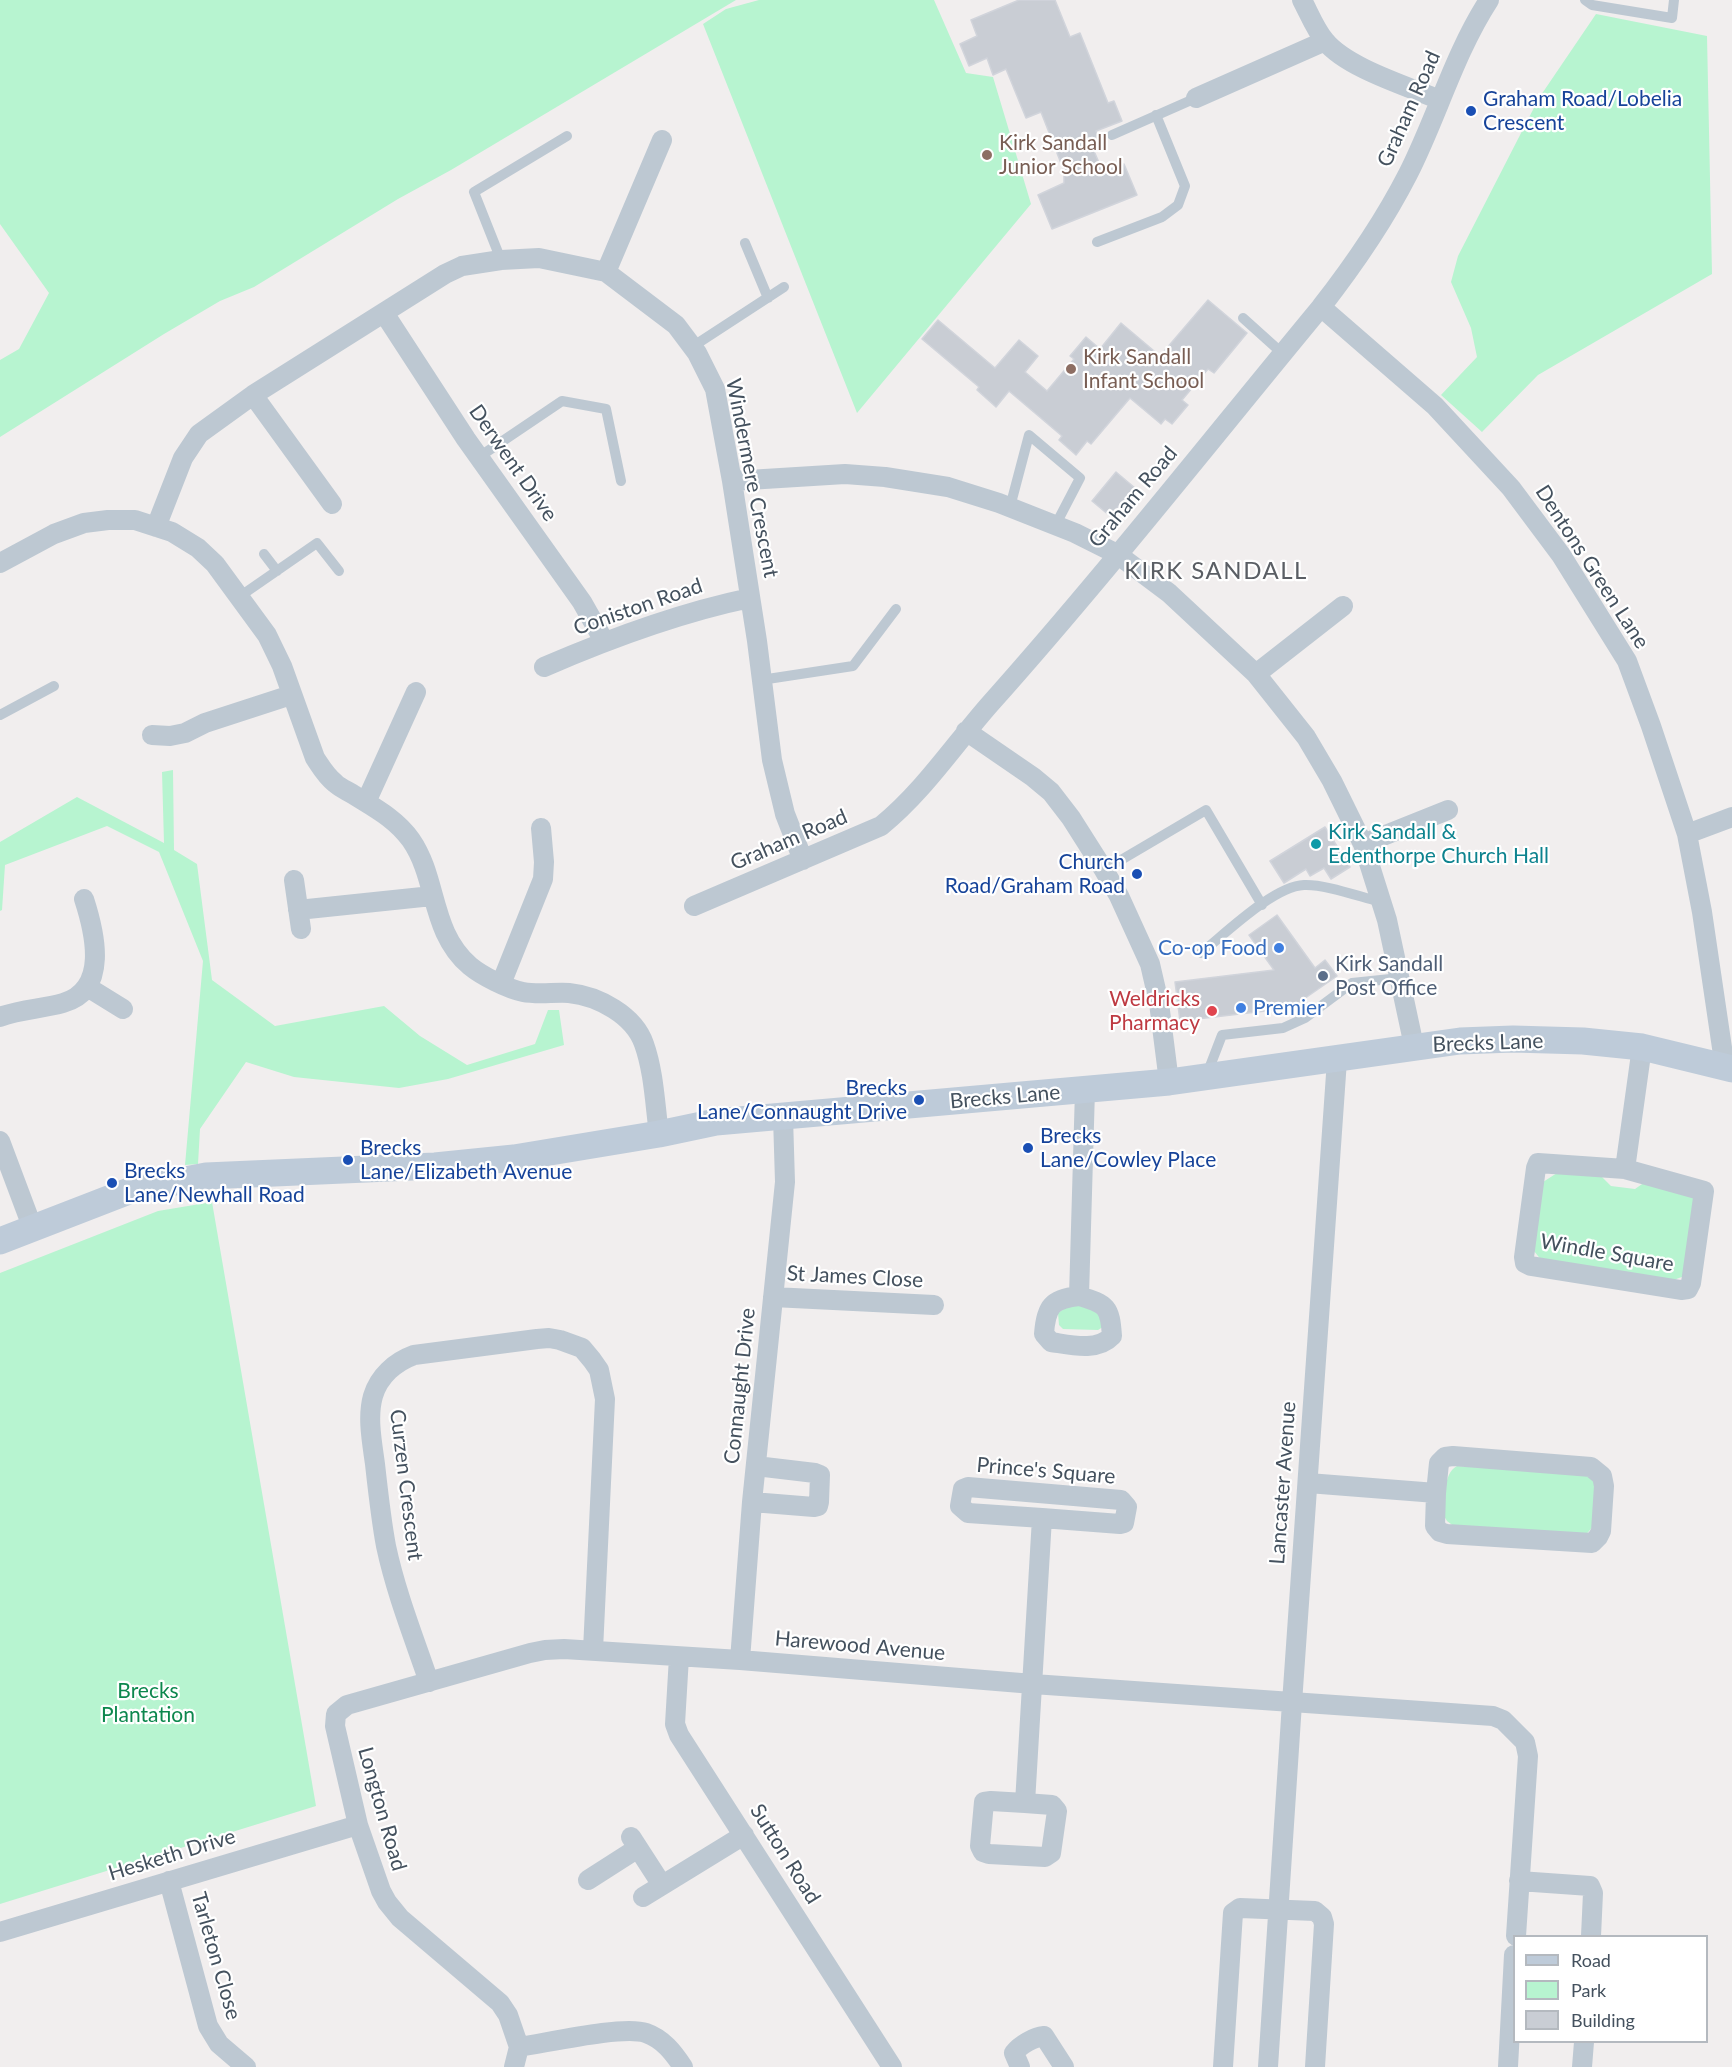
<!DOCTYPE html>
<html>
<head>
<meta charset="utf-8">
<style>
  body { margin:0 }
  #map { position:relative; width:1732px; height:2067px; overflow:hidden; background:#f1eeee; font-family:Lato,sans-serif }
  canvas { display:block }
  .legend { position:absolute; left:1513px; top:1935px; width:195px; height:108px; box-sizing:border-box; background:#fff; border:2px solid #b4b9bf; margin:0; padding:8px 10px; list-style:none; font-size:18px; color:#44515e }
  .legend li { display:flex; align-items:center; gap:12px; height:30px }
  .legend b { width:30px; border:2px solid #b4b9bf }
</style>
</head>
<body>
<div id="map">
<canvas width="1732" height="2067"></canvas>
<ul class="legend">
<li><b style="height:8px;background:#becbd9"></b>Road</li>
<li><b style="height:16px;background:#b7f4d0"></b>Park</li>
<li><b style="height:16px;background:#c9cdd4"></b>Building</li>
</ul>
</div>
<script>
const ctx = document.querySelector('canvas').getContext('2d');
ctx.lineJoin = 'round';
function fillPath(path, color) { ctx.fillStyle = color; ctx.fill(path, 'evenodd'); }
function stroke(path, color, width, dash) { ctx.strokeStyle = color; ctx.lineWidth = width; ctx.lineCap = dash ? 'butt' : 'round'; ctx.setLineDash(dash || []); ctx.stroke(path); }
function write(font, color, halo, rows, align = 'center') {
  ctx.font = font + ' Lato,sans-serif'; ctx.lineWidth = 4.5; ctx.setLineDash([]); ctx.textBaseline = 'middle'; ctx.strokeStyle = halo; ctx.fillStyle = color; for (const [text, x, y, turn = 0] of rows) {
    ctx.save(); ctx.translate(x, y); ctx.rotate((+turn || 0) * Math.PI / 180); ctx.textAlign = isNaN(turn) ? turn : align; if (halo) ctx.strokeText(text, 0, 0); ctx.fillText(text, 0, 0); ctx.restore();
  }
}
const green = new Path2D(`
  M0,0H736L451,170L398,199L254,287L220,301L164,334L0,437V360L19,349L49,293L0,224Z
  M759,0H934L966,73L993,77L1031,204L857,413L703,24L726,9Z
  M1596,14L1707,36L1712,274L1538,375L1482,432L1441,395L1477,357L1471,328L1451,282L1458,256L1539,98Z
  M173,770L174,850L197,864L212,980L275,1026L384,1006L420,1036L467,1065L535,1044L548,1010H559L564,1045L448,1079L399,1088L294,1077L246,1062L200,1129L198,1164L185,1165L203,961L159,852L107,826L5,865L2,910L0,911V842L77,797L164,843L162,772Z
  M1557,1173L1600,1175L1611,1186L1635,1189L1645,1182L1693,1194L1696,1199L1687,1275L1671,1281L1542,1261L1534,1251L1543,1182Z
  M212,1202L316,1806L0,1904V1273L158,1211Z
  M1070,1305L1098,1308L1103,1327L1098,1330L1063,1329L1059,1325L1058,1313Z
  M1457,1466L1586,1474L1594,1478C1595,1498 1603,1527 1581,1537L1455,1527L1447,1521L1444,1516C1446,1500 1442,1474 1457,1466Z`);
const building = new Path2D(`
  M1019,0H1055L1070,37L1080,33L1108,103L1114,101L1122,121L1096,131L1100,140L1094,151L1103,172L1124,164L1137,195L1052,229L1038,195L1064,183V171L1041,112L1026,118L1006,69L993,75L987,58L969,66L960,44L977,36L971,20Z
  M1208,300L1247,333L1214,373L1208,369L1182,400L1188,405L1172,424L1165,419L1161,424L1130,398L1091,444L1087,441L1076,455L1059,440L1062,436L1009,391L996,407L977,390L979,387L922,339L938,320L995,368L1019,340L1038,356L1025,372L1047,391L1074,359L1070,356L1086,337L1100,349L1121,323L1160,356Z
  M1116,472L1135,488L1110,516L1092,501Z
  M1325,827L1350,867L1331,879L1324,868L1310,876L1306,869L1284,883L1270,861Z
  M1277,915L1315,968L1325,960L1337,976L1291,1008L1180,1021L1175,982L1274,970L1249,935Z`);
const lane = new Path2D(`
  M1585,0L1592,5L1672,18L1674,0
  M1112,135L1196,98
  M1097,242L1162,217L1178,205L1185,186L1156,115
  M745,243L768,298
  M501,260L474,192L567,136
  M1243,318L1283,354
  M692,347L784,287
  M479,457L562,401L606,409L621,481
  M1010,507L1029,435L1080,478L1055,526
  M264,554L277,571
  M239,597L317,543L339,571
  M761,680L853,666L896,609
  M0,715L54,686
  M1104,870L1206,810L1262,905
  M1201,953C1226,933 1274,886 1304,885C1325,884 1360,897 1381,902
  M1207,1074L1222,1035L1283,1028L1305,1018L1352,983L1400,978`);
const street = new Path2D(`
  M1302,0C1309,13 1315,29 1325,41C1347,68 1407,86 1440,100
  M1196,98L1325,41
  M606,272L662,140
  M1321,307L1435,406L1511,488L1561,555L1627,661L1651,726L1687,834L1702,912L1725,1068
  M384,313L466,439L582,602L604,641
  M253,395L332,504
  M732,481L845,474L885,477L948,487L999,503L1075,533L1117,554L1169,593L1256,674L1306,737L1332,781L1363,844L1387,920L1414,1046
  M156,527L183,458L199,434L253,395L445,274L462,266L501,260L539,258L606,272L676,325L697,353L715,389L732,481L757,641L772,760L785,814L803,860
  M0,563L54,534L84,523L108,520H135L172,532L198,548L215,564L267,635L282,666L315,758C321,767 326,776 335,783C340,788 348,791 354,795C375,808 396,819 411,840C438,879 430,932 470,966C482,976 508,989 523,992C538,995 554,992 569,993C598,996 634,1015 644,1044C654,1072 655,1105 659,1134
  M544,667C611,638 678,613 750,598
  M1256,674L1343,606
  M966,731L1033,777L1051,792L1071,818L1104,870L1119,896L1150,964L1159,1003L1169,1082
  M152,735L170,736L185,733L205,723L291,695
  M366,802L416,692
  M1687,834L1732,817
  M1363,844L1448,810
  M294,880L301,929
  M694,906L881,826C923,792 954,745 990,704C1104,576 1211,440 1321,307C1353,266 1384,221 1408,174C1437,117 1454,54 1489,0
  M298,910L432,896
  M501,984L543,879L544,862L541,828
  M89,988L123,1009
  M0,1017C20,1009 43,1009 63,1003C109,990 95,933 84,899
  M0,1141L33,1229
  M1625,1169L1538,1163L1536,1168L1524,1257L1525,1263L1531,1266L1681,1290L1688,1289L1691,1283L1704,1191L1625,1169L1642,1047
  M1079,1296L1085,1090
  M1079,1296C1107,1304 1110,1307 1112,1336C1097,1352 1071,1345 1051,1342L1044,1334C1046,1306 1052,1299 1079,1296Z
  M773,1297L934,1305
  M1308,1483L1436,1493L1439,1463L1445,1457L1453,1456L1591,1467L1602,1476L1604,1486L1601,1531L1598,1537L1592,1543L1447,1534L1440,1532L1435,1526L1436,1493
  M752,1502L814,1507L818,1506L819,1502L820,1475L815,1473L756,1466
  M679,1657L675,1724L679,1735L892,2067
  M740,1660L752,1502L785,1182L783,1117
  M429,1682C414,1638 396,1593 386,1546C381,1519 378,1491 375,1464C372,1442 367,1417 373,1396C379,1376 395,1362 414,1355L537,1339L549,1338L560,1340L582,1348L592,1360L599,1370L605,1399L593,1650
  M1025,1803L991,1801L984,1802L980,1846L983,1852L989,1854L1045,1857L1051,1853L1057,1811L1052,1805L1025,1803L1042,1518L968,1513L960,1506L963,1489L968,1487L1121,1500L1127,1507L1124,1523L1120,1524L1042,1518
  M631,1837L662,1885
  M588,1880L638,1848
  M169,1881L208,2026L219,2044L246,2067
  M1519,1881L1590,1886L1593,1893L1591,1936
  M643,1897L744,1835
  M0,1932L358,1825
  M519,2047C547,2043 623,2025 646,2033C663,2039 673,2052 683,2067
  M514,2067L519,2047L508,2015L500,2003L400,1918L387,1902L381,1891L358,1825L335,1726L336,1714L347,1705L530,1653L545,1650L564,1649L740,1660L1033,1684L1493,1716L1503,1720L1525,1742L1528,1756L1516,1936
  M1020,2067L1014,2053C1020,2045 1034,2037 1044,2036L1064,2067
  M1223,2067L1233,1913L1240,1908L1315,1911L1322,1917L1324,1924L1315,2067
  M1268,2067L1292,1703L1337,1060
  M1508,2067L1514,1955
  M1582,2067L1584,2042`);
const secondary = new Path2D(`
  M0,1241L129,1191L206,1176L435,1166L514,1158L659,1134L716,1122L1169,1082L1460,1041L1513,1039L1583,1041L1642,1047L1732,1069`);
const markers = [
  [1471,111,6,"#1a4fb4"],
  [987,155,6,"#8d6e63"],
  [1071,369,6,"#8d6e63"],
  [1316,844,6,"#0f9aa8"],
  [1137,874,6,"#1a4fb4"],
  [1279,948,6,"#3f7fe0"],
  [1323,976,6,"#5c6f8a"],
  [1241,1008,6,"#3f7fe0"],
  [1212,1011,6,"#e0444e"],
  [919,1100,6,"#1a4fb4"],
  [1028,1148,6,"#1a4fb4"],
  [348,1160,6,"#1a4fb4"],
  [112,1183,6,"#1a4fb4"]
];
const transitNames = [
  ["Graham Road/Lobelia",1483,99],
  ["Crescent",1483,123],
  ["Church",1125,862,"right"],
  ["Road/Graham Road",1125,886,"right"],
  ["Brecks",907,1088,"right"],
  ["Lane/Connaught Drive",907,1112,"right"],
  ["Brecks",1040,1136],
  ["Lane/Cowley Place",1040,1160],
  ["Brecks",360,1148],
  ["Lane/Elizabeth Avenue",360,1172],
  ["Brecks",124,1171],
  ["Lane/Newhall Road",124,1195]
];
const streetNames = [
  ["Graham Road",1409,109,-66],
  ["Derwent Drive",513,463,55],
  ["Windermere Crescent",752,478,79],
  ["Graham Road",1133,497,-50],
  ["Dentons Green Lane",1592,567,57],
  ["Coniston Road",638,607,-19],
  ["Graham Road",789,840,-23],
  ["Brecks Lane",1488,1043,-2],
  ["Brecks Lane",1005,1097,-5],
  ["Windle Square",1607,1253,10],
  ["St James Close",855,1277,3],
  ["Connaught Drive",740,1386,-84],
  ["Prince's Square",1046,1471,5],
  ["Lancaster Avenue",1283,1483,-86],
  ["Curzen Crescent",406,1485,83],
  ["Harewood Avenue",860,1646,5],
  ["Longton Road",382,1809,74],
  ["Sutton Road",785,1854,58],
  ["Hesketh Drive",172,1855,-17],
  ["Tarleton Close",216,1956,74]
];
const educationNames = [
  ["Kirk Sandall",999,143],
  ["Junior School",999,167],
  ["Kirk Sandall",1083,357],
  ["Infant School",1083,381]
];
const cultureNames = [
  ["Kirk Sandall &",1328,832],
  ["Edenthorpe Church Hall",1328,856]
];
const shopNames = [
  ["Co-op Food",1267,948],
  ["Premier",1253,1008,"left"]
];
const serviceNames = [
  ["Kirk Sandall",1335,964],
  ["Post Office",1335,988]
];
const healthNames = [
  ["Weldricks",1200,999],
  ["Pharmacy",1200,1023]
];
const parkNames = [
  ["Brecks",148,1691],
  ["Plantation",148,1715]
];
const quarterNames = [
  ["KIRK SANDALL",1216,571]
];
fillPath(green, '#b7f4d0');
fillPath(building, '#c9cdd4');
stroke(building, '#d1d4db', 1.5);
stroke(lane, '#bdc8d2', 10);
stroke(street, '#bdc8d2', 20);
stroke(secondary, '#becbd9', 27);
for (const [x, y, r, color] of markers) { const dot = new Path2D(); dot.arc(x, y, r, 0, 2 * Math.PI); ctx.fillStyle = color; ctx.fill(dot); stroke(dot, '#fff', 2); }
write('21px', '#164399', '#fff', transitNames, 'left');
write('21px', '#44515e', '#fff', streetNames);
write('21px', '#785e54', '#fff', educationNames, 'left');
write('21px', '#0d838f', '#fff', cultureNames, 'left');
write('21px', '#366cbe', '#fff', shopNames, 'right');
write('21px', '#4e5e75', '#fff', serviceNames, 'left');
write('21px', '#be3a42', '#fff', healthNames, 'right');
write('21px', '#0c874d', '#fff', parkNames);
ctx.letterSpacing = '1.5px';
write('24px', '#5a5e64', '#fff', quarterNames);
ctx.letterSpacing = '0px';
</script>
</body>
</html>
